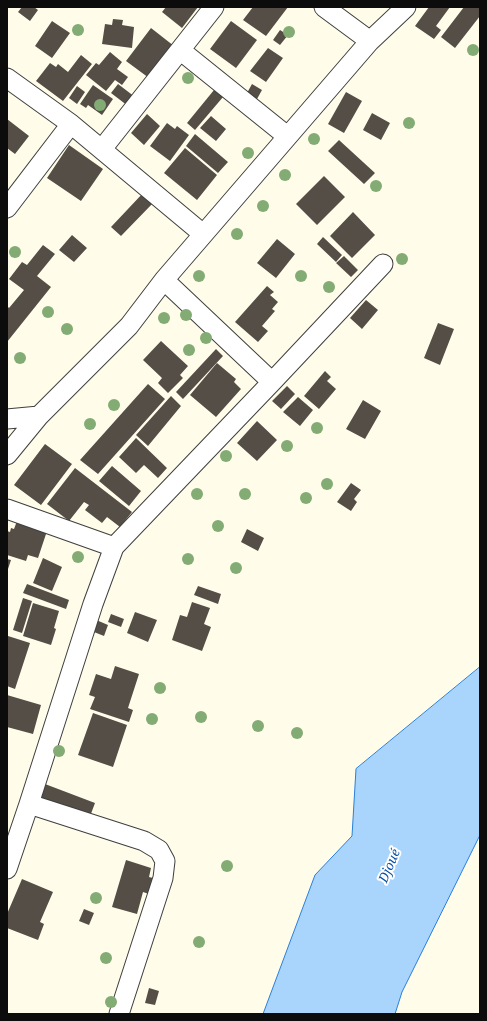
<!DOCTYPE html>
<html>
<head>
<meta charset="utf-8">
<style>
  body { margin:0 }
  #map { position:relative; width:487px; height:1021px; overflow:hidden; background:#fffdea; font-family:"Noto Serif",serif }
  canvas { display:block }
  .frame { position:absolute; inset:0; border:8px solid #0c0c0c; pointer-events:none }
</style>
</head>
<body>
<div id="map">
<canvas width="487" height="1021"></canvas>
<div class="frame"></div>
</div>
<script>
const ctx = document.querySelector('canvas').getContext('2d');
ctx.lineJoin = 'round';
function fillPath(path, color) { ctx.fillStyle = color; ctx.fill(path, 'evenodd'); }
function stroke(path, color, width, dash) { ctx.strokeStyle = color; ctx.lineWidth = width; ctx.lineCap = dash ? 'butt' : 'round'; ctx.setLineDash(dash || []); ctx.stroke(path); }
function write(font, color, halo, rows, align = 'center') {
  ctx.font = font + ' "Noto Serif",serif'; ctx.lineWidth = 4; ctx.setLineDash([]); ctx.textBaseline = 'middle'; ctx.strokeStyle = halo; ctx.fillStyle = color; for (const [text, x, y, turn = 0] of rows) {
    ctx.save(); ctx.translate(x, y); ctx.rotate((+turn || 0) * Math.PI / 180); ctx.textAlign = isNaN(turn) ? turn : align; if (halo) ctx.strokeText(text, 0, 0); ctx.fillText(text, 0, 0); ctx.restore();
  }
}
const water = new Path2D(`
  M480,667V835L402,992L395,1014H263L315,875L352,836L356,769Z`);
const building = new Path2D(`
  M22,7H34L38,10L30,21L18,12Z
  M166,7H198L182,28L162,12Z
  M253,7H288L266,36L243,20Z
  M429,7H450L436,26L441,30L434,39L415,26Z
  M464,7H480V16L455,48L441,37Z
  M113,19L123,20L122,25L134,27L132,48L102,44L105,24L112,25Z
  M52,21L70,33L52,58L35,46Z
  M231,21L257,40L236,68L210,49Z
  M151,28L174,46L149,78L126,61Z
  M280,30L288,35L280,45L273,40Z
  M268,48L283,58L266,82L250,71Z
  M110,52L122,62L117,69L128,77L122,85L115,80L106,91L86,75L96,63L99,65Z
  M81,55L92,64L63,101L36,81L50,63L56,67L58,64L68,72Z
  M118,84L135,97L128,106L111,93Z
  M252,84L262,90L257,99L247,93Z
  M93,85L113,99L102,115L88,105L86,108L80,104Z
  M77,86L85,92L77,104L69,98Z
  M214,90L223,97L195,130L187,123Z
  M346,92L362,101L344,133L328,124Z
  M372,113L390,123L381,140L363,130Z
  M147,114L160,126L144,145L131,133Z
  M211,116L226,129L216,141L200,128Z
  M7,119L29,136L15,154L7,148Z
  M167,123L175,129L177,126L189,135L170,161L150,146Z
  M195,134L228,162L218,173L186,146Z
  M339,140L375,173L364,184L328,151Z
  M69,145L103,169L81,201L47,178Z
  M185,148L217,175L197,200L164,173Z
  M324,176L345,197L317,225L296,204Z
  M144,192L154,202L121,236L111,227Z
  M353,212L375,235L352,258L330,236Z
  M72,235L87,248L74,262L59,250Z
  M323,237L342,255L336,262L317,244Z
  M277,239L295,254L276,278L257,263Z
  M43,245L55,254L37,276L51,287L7,342V306L9,308L24,290L9,279L22,262L27,265Z
  M344,256L358,270L351,277L336,263Z
  M267,286L274,292L270,295L278,302L272,309L275,311L262,326L268,331L258,342L235,322Z
  M366,300L378,310L362,329L350,318Z
  M438,323L454,329L440,365L424,358Z
  M161,341L188,366L180,375L183,378L168,393L158,383L162,378L143,360Z
  M216,349L223,356L183,399L176,392Z
  M217,363L236,379L234,382L241,389L216,417L190,395Z
  M325,371L331,377L327,381L336,389L319,409L304,396Z
  M148,384L165,399L98,474L80,460Z
  M287,386L295,394L281,409L272,401Z
  M171,396L181,406L148,446L136,435Z
  M298,397L313,410L300,426L283,412Z
  M363,400L381,411L365,439L346,429Z
  M257,421L277,440L257,461L237,443Z
  M136,438L167,468L158,478L144,465L136,473L119,457Z
  M45,444L72,464L41,505L14,485Z
  M112,466L141,491L129,506L99,481Z
  M75,468L132,512L120,527L107,517L102,523L85,510L89,505L84,502L69,521L47,504Z
  M351,483L361,490L354,499L357,502L351,511L337,502Z
  M17,521L47,531L38,558L28,555L26,561L7,555V531L10,532L11,528L14,529Z
  M247,529L264,538L258,551L241,542Z
  M43,558L62,567L52,591L33,583Z
  M7,559L11,560L7,572Z
  M27,584L69,600L66,609L23,593Z
  M198,586L221,594L218,604L194,595Z
  M23,598L32,601L22,633L13,630Z
  M192,602L210,608L204,624L211,627L202,651L172,640L180,615L187,617Z
  M33,603L59,611L54,628L56,629L51,645L23,636Z
  M135,612L157,620L148,642L127,633Z
  M111,614L124,619L121,627L108,622Z
  M94,619L108,625L104,636L89,630Z
  M8,636L30,643L15,689L7,686Z
  M115,666L139,674L128,708L133,710L129,722L90,709L95,697L89,695L96,674L111,679Z
  M7,695L41,705L33,734L7,727Z
  M93,713L127,725L113,767L78,755Z
  M45,784L95,803L89,819L39,801Z
  M126,860L151,868L149,877L153,878L149,894L143,892L137,914L112,907Z
  M22,879L53,892L40,922L44,924L38,940L7,928V914Z
  M84,909L94,913L89,925L79,921Z
  M149,988L159,991L155,1005L145,1003Z`);
const street = new Path2D(`
  M324,7L370,41
  M180,50L287,136
  M7,78L71,124L203,234
  M102,149L214,7
  M7,208L71,124
  M164,280L272,382
  M7,419L39,416
  M7,455L39,416L129,326L164,280L370,41L406,7
  M7,509L114,547
  M29,804L144,841L159,850L165,861L163,878L119,1014
  M7,869L29,804L93,604L114,547L272,382L383,264`);
const trees = [
  [78,30],
  [289,32],
  [473,50],
  [188,78],
  [100,105],
  [409,123],
  [314,139],
  [248,153],
  [285,175],
  [376,186],
  [263,206],
  [237,234],
  [15,252],
  [402,259],
  [199,276],
  [301,276],
  [329,287],
  [48,312],
  [186,315],
  [164,318],
  [67,329],
  [206,338],
  [189,350],
  [20,358],
  [114,405],
  [90,424],
  [317,428],
  [287,446],
  [226,456],
  [327,484],
  [197,494],
  [245,494],
  [306,498],
  [218,526],
  [78,557],
  [188,559],
  [236,568],
  [160,688],
  [201,717],
  [152,719],
  [258,726],
  [297,733],
  [59,751],
  [227,866],
  [96,898],
  [199,942],
  [106,958],
  [111,1002]
];
const waterNames = [
  ["Djoué",390,866,-67]
];
fillPath(water, '#a9d4fc');
stroke(water, '#297fda', 1);
fillPath(building, '#554e47');
stroke(street, '#3f3f3f', 21);
stroke(street, '#fff', 19);
ctx.fillStyle = '#83ac75';
for (const [x, y] of trees) { ctx.beginPath(); ctx.arc(x, y, 6, 0, 2 * Math.PI); ctx.fill(); }
write('italic 13px', '#0a51a8', '#fff', waterNames);
</script>
</body>
</html>
